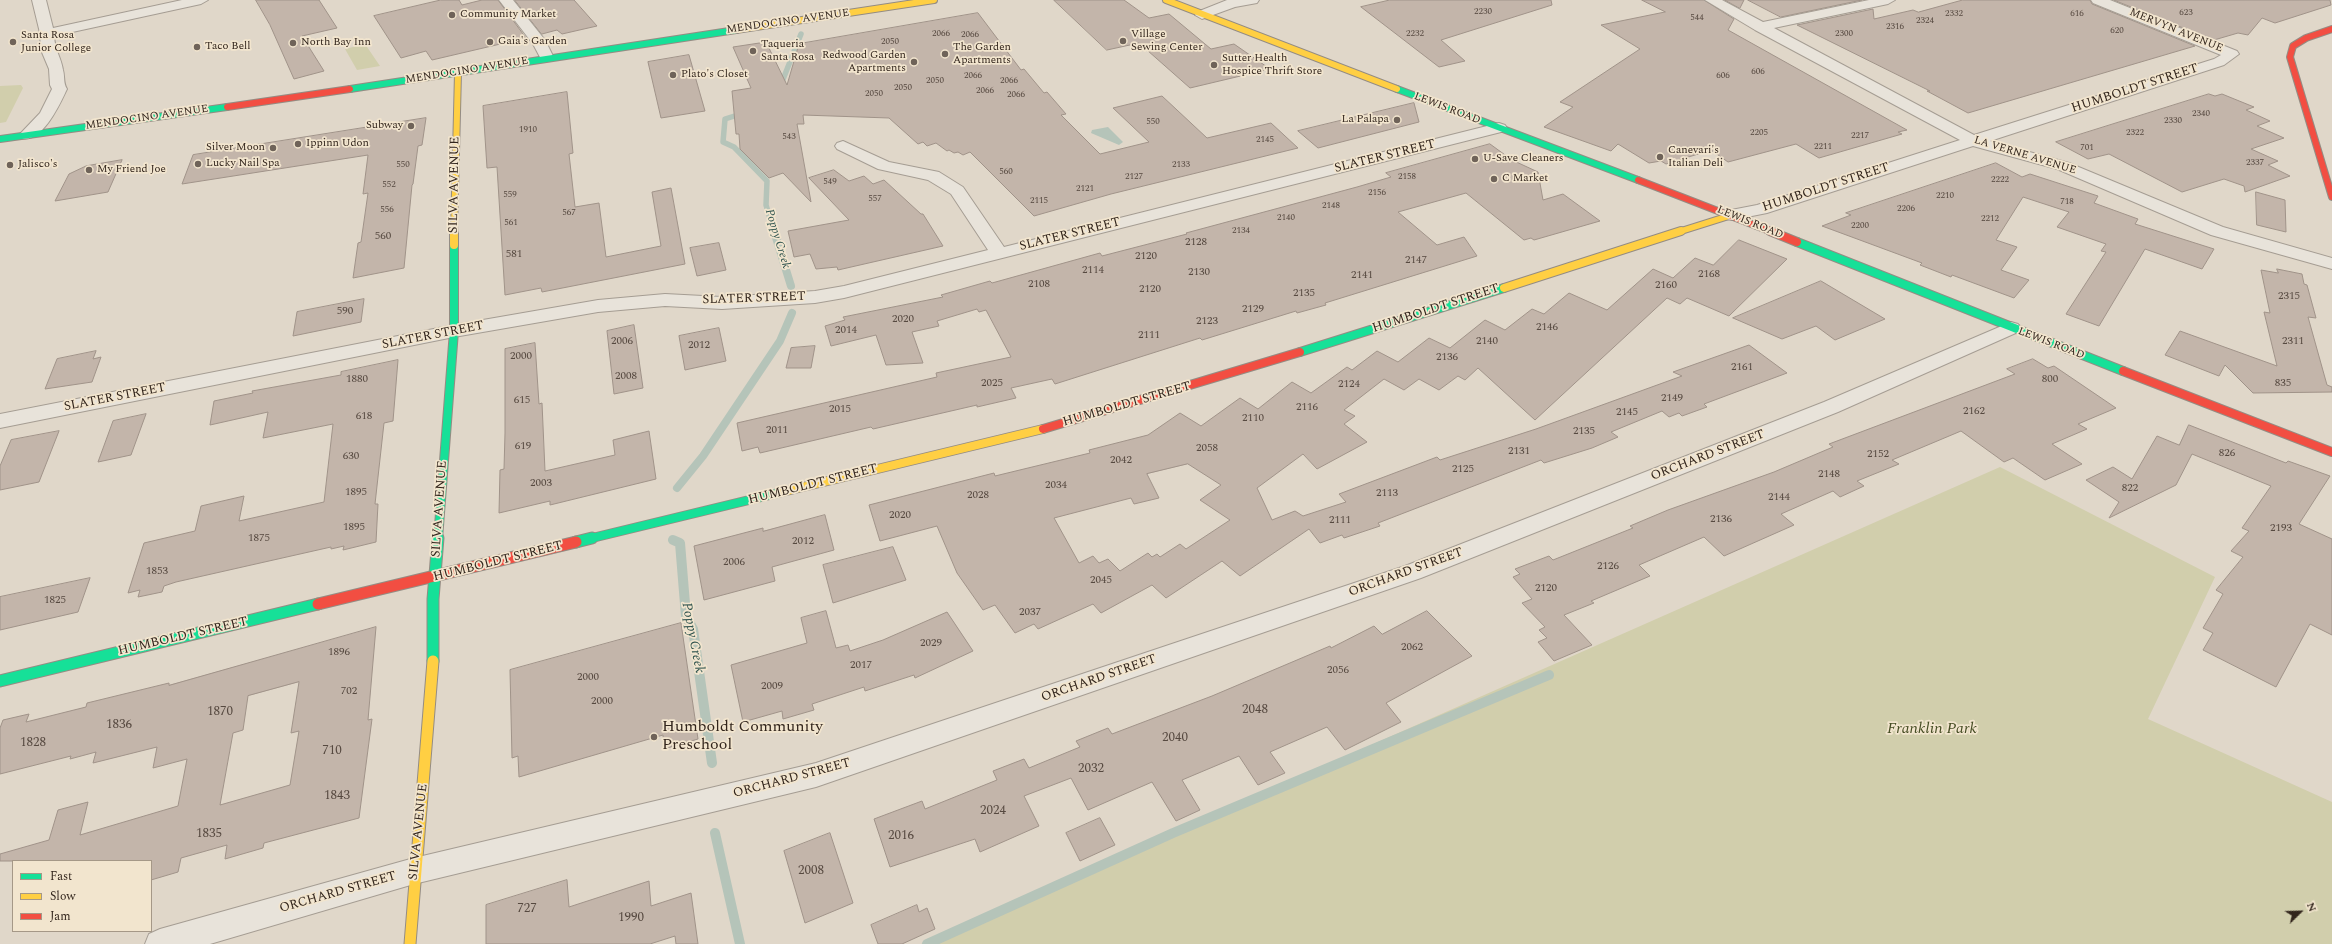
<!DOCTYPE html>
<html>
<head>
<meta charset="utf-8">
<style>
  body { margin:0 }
  #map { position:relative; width:2332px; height:944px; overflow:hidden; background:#e0d7c9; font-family:Spectral,serif }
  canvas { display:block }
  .legend { position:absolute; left:12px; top:860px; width:140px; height:72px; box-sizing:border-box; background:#f2e5ce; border:1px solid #a59887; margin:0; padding:5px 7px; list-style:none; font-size:12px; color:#32251c }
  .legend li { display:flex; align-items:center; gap:8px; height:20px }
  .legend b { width:20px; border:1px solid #a59887 }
  .north { position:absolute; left:2280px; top:892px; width:40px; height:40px; -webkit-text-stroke:3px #f2e5ce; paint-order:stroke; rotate:67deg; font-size:11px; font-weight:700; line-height:16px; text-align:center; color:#32251c }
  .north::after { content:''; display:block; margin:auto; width:14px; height:18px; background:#32251c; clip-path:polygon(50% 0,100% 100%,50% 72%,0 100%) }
</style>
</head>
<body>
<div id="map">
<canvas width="2332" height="944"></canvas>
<ul class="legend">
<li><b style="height:5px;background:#16e098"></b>Fast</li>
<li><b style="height:5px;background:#ffcf43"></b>Slow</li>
<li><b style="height:5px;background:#f24e42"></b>Jam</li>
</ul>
<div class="north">N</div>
</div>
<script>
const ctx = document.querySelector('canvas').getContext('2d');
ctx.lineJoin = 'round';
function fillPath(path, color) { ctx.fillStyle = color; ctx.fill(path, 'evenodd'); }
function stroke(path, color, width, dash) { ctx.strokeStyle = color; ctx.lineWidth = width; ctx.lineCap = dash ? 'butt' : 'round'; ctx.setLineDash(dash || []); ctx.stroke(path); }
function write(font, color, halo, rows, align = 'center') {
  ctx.font = font + ' Spectral,serif'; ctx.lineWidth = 3.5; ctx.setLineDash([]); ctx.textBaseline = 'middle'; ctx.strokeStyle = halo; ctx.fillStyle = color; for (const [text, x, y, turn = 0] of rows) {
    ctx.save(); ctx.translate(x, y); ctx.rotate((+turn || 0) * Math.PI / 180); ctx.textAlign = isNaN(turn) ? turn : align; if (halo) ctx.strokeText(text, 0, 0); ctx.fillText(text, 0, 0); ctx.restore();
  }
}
const green = new Path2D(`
  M365,44L380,66L357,70L345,49Z
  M21,85L23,88L6,122L0,123V86Z
  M2000,467L2215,577L2148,719L2332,802V944H921Z`);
const water = new Path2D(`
  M1108,127L1123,142L1119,145L1091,133L1092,130Z`);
const streamFar2 = new Path2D(`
  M780,87L801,34
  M744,113L725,119L723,142L734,147L767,181L766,205L774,232`);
const streamFar1 = new Path2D(`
  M774,231L791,286
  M677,488L703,456L780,341L792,313`);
const stream = new Path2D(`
  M673,540L680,543L686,616L693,629L712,763
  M715,833L740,944
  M927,944L1173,833L1549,675`);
const building = new Path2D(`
  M256,0H319L337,28L302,36L324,71L294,79L270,25Z
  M441,0H459L462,5L482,0H498L526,38L432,60L426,51L401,58L374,16Z
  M515,0H574L597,26L562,34L557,30L542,34Z
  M1054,0H1124L1149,18L1169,14L1211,49L1234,44L1270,69L1190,88L1139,43L1107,50Z
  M1390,0H1551L1552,5L1441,40L1465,61L1439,67L1361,7Z
  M1642,0H1704L1734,19L1728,30L1907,130L1898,132L1902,134L1819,158L1796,144L1728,162L1711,150L1666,164L1661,161L1649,163L1618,144L1611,151L1544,127L1573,107L1560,102L1640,49L1601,25L1665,12Z
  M1725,0H1744L1740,8Z
  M1748,0H1862L1781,17Z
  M1963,0H2090L2092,4L2195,46L1968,113L1927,91H1930L1797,25L1873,9L1874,19L1913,10L1918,12Z
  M2114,0H2330L2331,5L2275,23L2262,18L2248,35L2238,33L2214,40Z
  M978,13L1021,70L1024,69L1044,93L1047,92L1066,114L1061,115L1100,154L1149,142L1113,108L1162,96L1207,138L1271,123L1298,148L1111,194L1034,216L970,152L963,155L958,152L954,153L949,150L947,151L936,143L927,146L923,142L918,144L889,118L803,115L804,124H797L811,202L783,173L769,178L740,149L739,134H736L732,91L751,88L733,47L766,42L787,85L799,44Z
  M689,55L705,111L661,118L648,62Z
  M567,92L573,153L569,154L575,207L599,203L606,257L661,246L652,192L671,188L685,264L542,292L541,288L505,295L497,167L487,168L483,106Z
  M2209,94L2215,96L2222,94L2254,107L2246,110L2270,121L2257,126L2284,138L2251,149L2278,161L2268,165L2290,176L2245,192L2244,186L2224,179L2182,192L2109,154L2088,159L2056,142Z
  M1414,103L1419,122L1318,148L1298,131Z
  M426,118L422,145L418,146L413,184L412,185L404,268L353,278L358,243L361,242L368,193L363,194L368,155L182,184L193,155Z
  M1490,144L1512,160L1538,172L1543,200L1563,194L1600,221L1534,240L1531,238L1524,240L1466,193L1398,212L1437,245L1464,237L1477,256L1325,303L1326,305L1297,313L1296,311L1202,340L1200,338L1055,384L1052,379L1011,388L1016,398L977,407V405L873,429L871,427L760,453L758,447L742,451L737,423L937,377L936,373L1011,357L986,310L979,312L977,309L937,321L939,326L912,332L923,363L886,365L876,335L831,346L825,326L845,320L843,317L943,297L941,295L990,281L992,283L1100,253L1102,256L1187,234L1186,233L1357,187L1391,177L1386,173Z
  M122,160L108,192L55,201L69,174L86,166Z
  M1996,163L2022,177L2030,174L2098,196L2094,203L2138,219L2135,224L2214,249L2202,269L2145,249L2099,326L2066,314L2106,252L2101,251L2106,244L2057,227L2069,212L2023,197L1996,240L2017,247L2001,270L2029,280L2014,298L1952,275L1951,277L1920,265L1922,263L1822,226L1851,215L1846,213Z
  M834,170L849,181L864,176L873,184L884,180L921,214H923L943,246L838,270L837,267L816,269L810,254L794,257L788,231L849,220L809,178Z
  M2256,192L2285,200L2286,232L2257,225Z
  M1739,240L1787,259L1729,316L1687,298L1680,304L1667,298L1535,420L1478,368L1465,380L1458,376L1439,390L1419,379L1404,390L1384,379L1344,410L1355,416L1344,424L1367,442L1317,469L1303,454L1257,488L1272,520L1295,511L1303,516L1346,502L1339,494L1437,457L1440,460L1536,429L1682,376L1673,372L1749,345L1787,373L1704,404L1707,407L1682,416L1679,413L1669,417L1662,411L1611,432L1618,437L1592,448L1544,463L1541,460L1378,523L1380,526L1344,538L1342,535L1320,543L1309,529L1240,576L1222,561L1166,598L1152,585L1101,613L1093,604L1038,629L1034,624L1015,633L995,605L983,610L957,573L937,526L880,541L869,505L994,473L995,476L1090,453L1089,450L1148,435L1180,413L1201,426L1240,398L1258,409L1292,382L1311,393L1347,367L1352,370L1377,351L1398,362L1429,338L1450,348L1485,320L1505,330L1532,309L1544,314L1569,293L1607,310L1653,269L1673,278L1695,258L1713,265ZM1188,464L1221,485L1200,500L1230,520L1186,549L1180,544L1160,557L1157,554L1152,557L1148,553L1120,571L1108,559L1099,563L1093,556L1079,563L1054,518L1131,498L1134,504L1159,498L1147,474Z
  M719,243L726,270L697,276L690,248Z
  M2277,269L2302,274L2304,284L2307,285L2316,318L2308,317L2327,385L2332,387V392L2253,393L2225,365L2219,376L2165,355L2180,331L2277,366L2264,312L2270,313L2261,270L2278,273Z
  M1821,281L1885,319L1835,340L1816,326L1782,339L1733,318Z
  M364,299L361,322L293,336L297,312Z
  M634,325L643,388L614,394L607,331Z
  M719,328L726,361L685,370L679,336Z
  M535,343L539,404L542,403L545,471L615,455L613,440L649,431L656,479L550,505V501L499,513L500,470L504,469L505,433V349Z
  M815,346L811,368H786L791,348Z
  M96,351L93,359L101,357L92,382L45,389L57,359Z
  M2033,359L2048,368L2054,366L2116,408L2078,424L2087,429L2052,444L2082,464L2045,480L2013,458L2004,462L1961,431L1892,460L1899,464L1857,481L1864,486L1840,497L1833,491L1781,514L1794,525L1724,556L1704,537L1639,565L1650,576L1591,601L1594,603L1564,615L1592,645L1554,661L1538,642L1547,638L1539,630L1545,627L1522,603L1532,599L1513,577L1520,574L1515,569L1549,556L1553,560L1633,528L1630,526L1668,510L1774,472L1833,447L1829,444L2015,374L2007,369Z
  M398,360L393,421L384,423L375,504H378L376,542L343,550L344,546L331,549V547L176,582L164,586L162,592L138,597L140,590L128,593L144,543L195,531L201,506L244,496L239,521L324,502L333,424L263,438L268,412L210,425L214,401L253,393L252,391L341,375V372Z
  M146,414L131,455L98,462L113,421Z
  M2189,425L2286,463L2288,461L2330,476L2299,524L2332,539V635L2310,624L2276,687L2203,650L2213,633L2203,628L2223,594L2216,590L2243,557L2231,551L2249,531L2242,528L2271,486L2192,454L2176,485L2109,518L2119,502L2086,480L2113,467L2132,479L2157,436L2179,445Z
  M59,431L39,482L0,490V466L11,440Z
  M825,515L834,550L772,567L775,581L704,600L694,546L763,528V531Z
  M893,547L906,580L833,603L823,565Z
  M90,578L78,612L0,630V597Z
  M826,611L836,648L848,645L850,651L883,640L947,612L973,651L915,678L914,675L865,691L864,687L812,704L814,710L783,719L782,711L743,722L731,665L807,643L801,618Z
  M1427,611L1472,656L1386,703L1401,722L1345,750L1327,727L1270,752L1285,773L1258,785L1239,756L1182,780L1200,810L1176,821L1152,782L1088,810L1071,778L1024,796L1039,826L980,852L975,839L890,867L874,819L922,801L925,809L997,780L993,771L1024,759L1029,768L1080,747L1076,741L1108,728L1112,734L1212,696L1330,646L1331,648L1374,626L1382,634Z
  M681,623L698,739L664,749L663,735L519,777L518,756L512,758L510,670Z
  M376,627L368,720L372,719L359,818L264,843L263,848L225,859L227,845L181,858L178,872L151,880V861H0V854L49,840L58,810L88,802L80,835L178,806L187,759L153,768L157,747L93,763L96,752L70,759L71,756L0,774V728L3,720L29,714L26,722L86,707L87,703L169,683V685ZM299,682L291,733L299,731L290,785L220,805L233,733L243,730L248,696Z
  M1100,818L1115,845L1080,861L1066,833Z
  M830,833L853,903L805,923L784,851Z
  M567,880L569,907L649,881L651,906L691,893L698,944H676L675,936L650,944H486V905Z
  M917,905L919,912L927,908L935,929L902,944H878L871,925Z`);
const street = new Path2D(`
  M32,0H46L53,28L182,0H208L201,4L54,36C55,51 61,57 63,70C65,77 63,83 67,89C60,104 42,144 21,138L19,135L40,113L52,89L50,85L49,69L41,50L40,33Z
  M499,0H513L545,40L554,58L552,61H542L533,44Z
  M1227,0H1259L1257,3L1235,7L1202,19L1195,15L1197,12Z
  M1705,0H1722L1763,22L1869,0H1895L1888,4L1774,28L1974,135L2214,59L2221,55L2093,3L2091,0H2110L2237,51L2239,54L2224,65L1990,141L2069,163L2223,227L2332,258V269L2211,235L2057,169L1973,146L1767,213L1732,220L1726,219L1723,215L1726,211L1757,205L1960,140L1755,30Z
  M1499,123L1505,125L1507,128L1505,131L844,298L815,303L722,309L665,306L598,312L454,337L0,428V414L454,325L598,300L665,294L722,297L815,291L844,286L988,250L951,194L928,180L878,169L837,149L835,146L837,143L843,141L889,162L939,172L963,187L1004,247Z
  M2011,322L2018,324L2021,328L2018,332L1838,412L1421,578L816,787L414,884L210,944H145L149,934L160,929L414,858L816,763L1405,566L1824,402Z`);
const fastFar2 = new Path2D(`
  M350,89L736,30
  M1397,89L1638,180
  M0,139L227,107`);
const fastFar1 = new Path2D(`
  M1797,242L2123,371
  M1300,352L1504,288
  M438,539L454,331V245
  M588,539L778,493`);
const fast = new Path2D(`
  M576,542L592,538
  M433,661V599L438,538
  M0,681L318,604`);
const slowFar2 = new Path2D(`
  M1166,0L1397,89
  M736,30L934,0
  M454,232L458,73
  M1678,232L1732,215`);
const slowFar1 = new Path2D(`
  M454,245V231
  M1504,288L1681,231
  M778,493L1043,429`);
const slow = new Path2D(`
  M410,944L433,661`);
const jamFar2 = new Path2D(`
  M2332,29L2306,38L2293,46L2290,57L2332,197
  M227,107L350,89
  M1638,180L1772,232`);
const jamFar1 = new Path2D(`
  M1770,231L1797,242
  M2123,371L2332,452
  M1043,429L1300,352`);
const jam = new Path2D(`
  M318,604L576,542`);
const markers = [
  [452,15,4,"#6f6359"],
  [1123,41,4,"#6f6359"],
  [13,42,4,"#6f6359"],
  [490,42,4,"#6f6359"],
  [293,43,4,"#6f6359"],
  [197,47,4,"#6f6359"],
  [753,51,4,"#6f6359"],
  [945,54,4,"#6f6359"],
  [914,62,4,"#6f6359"],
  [1214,65,4,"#6f6359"],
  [673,75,4,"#6f6359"],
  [1397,120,4,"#6f6359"],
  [411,126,4,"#6f6359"],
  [298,144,4,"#6f6359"],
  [273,148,4,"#6f6359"],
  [1660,157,4,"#6f6359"],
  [1475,159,4,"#6f6359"],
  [198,164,4,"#6f6359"],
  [10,165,4,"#6f6359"],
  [89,170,4,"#6f6359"],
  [1494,179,4,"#6f6359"],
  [654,737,4,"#6f6359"]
];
const farNumbernames = [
  ["2230",1483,12],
  ["623",2186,13],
  ["2332",1954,14],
  ["616",2077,14],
  ["544",1697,18],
  ["2324",1925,21],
  ["2316",1895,27],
  ["620",2117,31],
  ["2066",941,34],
  ["2232",1415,34],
  ["2300",1844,34],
  ["2066",970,35],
  ["2050",890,42],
  ["606",1758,72],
  ["2066",973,76],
  ["606",1723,76],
  ["2050",935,81],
  ["2066",1009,81],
  ["2050",903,88],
  ["2066",985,91],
  ["2050",874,94],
  ["2066",1016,95],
  ["2340",2201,114],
  ["2330",2173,121],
  ["550",1153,122],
  ["1910",528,130],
  ["2205",1759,133],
  ["2322",2135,133],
  ["2217",1860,136],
  ["543",789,137],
  ["2145",1265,140],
  ["2211",1823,147],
  ["701",2087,148],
  ["2337",2255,163],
  ["550",403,165],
  ["2133",1181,165],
  ["560",1006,172],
  ["2127",1134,177],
  ["2158",1407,177],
  ["2222",2000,180],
  ["549",830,182],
  ["552",389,185],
  ["2121",1085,189],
  ["2156",1377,193],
  ["559",510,195],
  ["2210",1945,196],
  ["557",875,199],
  ["2115",1039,201],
  ["718",2067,202],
  ["2148",1331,206],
  ["2206",1906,209],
  ["556",387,210],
  ["567",569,213],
  ["2140",1286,218],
  ["2212",1990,219],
  ["561",511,223],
  ["2200",1860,226],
  ["2134",1241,231]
];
const farPoinames = [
  ["Community Market",460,15],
  ["Village",1131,35],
  ["Sewing Center",1131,48],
  ["Santa Rosa",21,36],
  ["Junior College",21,49],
  ["Gaia's Garden",498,42],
  ["North Bay Inn",301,43],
  ["Taqueria",761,45],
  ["Santa Rosa",761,58],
  ["Taco Bell",205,47],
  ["The Garden",953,48],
  ["Apartments",953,61],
  ["Redwood Garden",906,56,"right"],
  ["Apartments",906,69,"right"],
  ["Sutter Health",1222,59],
  ["Hospice Thrift Store",1222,72],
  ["Plato's Closet",681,75],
  ["La Palapa",1389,120,"right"],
  ["Subway",403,126,"right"],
  ["Ippinn Udon",306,144],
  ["Silver Moon",265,148,"right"],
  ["Canevari's",1668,151],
  ["Italian Deli",1668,164],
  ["U-Save Cleaners",1483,159],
  ["Lucky Nail Spa",206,164],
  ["Jalisco's",18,165],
  ["My Friend Joe",97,170],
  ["C Market",1502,179]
];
const farStreetnames = [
  ["MENDOCINO AVENUE",788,22,-8],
  ["MERVYN AVENUE",2176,31,22],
  ["MENDOCINO AVENUE",467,71,-9],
  ["LEWIS ROAD",1447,109,21],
  ["MENDOCINO AVENUE",147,118,-8],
  ["LA VERNE AVENUE",2025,156,17],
  ["LEWIS ROAD",1750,223,22],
  ["LEWIS ROAD",2051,344,21]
];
const numberNames = [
  ["560",383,237],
  ["2128",1196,243],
  ["581",514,255],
  ["2120",1146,257],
  ["2147",1416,261],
  ["2114",1093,271],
  ["2130",1199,273],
  ["2168",1709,275],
  ["2141",1362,276],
  ["2108",1039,285],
  ["2160",1666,286],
  ["2120",1150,290],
  ["2135",1304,294],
  ["2315",2289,297],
  ["2129",1253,310],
  ["590",345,312],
  ["2020",903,320],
  ["2123",1207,322],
  ["2146",1547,328],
  ["2014",846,331],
  ["2111",1149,336],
  ["2006",622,342],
  ["2140",1487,342],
  ["2311",2293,342],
  ["2012",699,346],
  ["2000",521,357],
  ["2136",1447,358],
  ["2161",1742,368],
  ["2008",626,377],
  ["1880",357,380],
  ["800",2050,380],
  ["2025",992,384],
  ["835",2283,384],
  ["2124",1349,385],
  ["2149",1672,399],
  ["615",522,401],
  ["2116",1307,408],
  ["2015",840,410],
  ["2162",1974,412],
  ["2145",1627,413],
  ["618",364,417],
  ["2110",1253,419],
  ["2011",777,431],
  ["2135",1584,432],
  ["619",523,447],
  ["2058",1207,449],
  ["2131",1519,452],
  ["826",2227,454],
  ["2152",1878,455],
  ["630",351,457],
  ["2042",1121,461],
  ["2125",1463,470],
  ["2148",1829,475],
  ["2003",541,484],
  ["2034",1056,486],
  ["822",2130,489],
  ["1895",356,493],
  ["2113",1387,494],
  ["2028",978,496],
  ["2144",1779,498],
  ["2020",900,516],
  ["2136",1721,520],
  ["2111",1340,521],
  ["1895",354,528],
  ["2193",2281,529],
  ["1875",259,539],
  ["2012",803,542],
  ["2006",734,563],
  ["2126",1608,567],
  ["1853",157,572],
  ["2045",1101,581],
  ["2120",1546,589],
  ["1825",55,601],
  ["2037",1030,613],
  ["2029",931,644],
  ["2062",1412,648],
  ["1896",339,653],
  ["2017",861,666],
  ["2056",1338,671],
  ["2000",588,678],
  ["2009",772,687],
  ["702",349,692],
  ["2000",602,702]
];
const farWaternames = [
  ["Poppy Creek",777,239,73]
];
const streetNames = [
  ["HUMBOLDT STREET",2135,89,-18],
  ["SLATER STREET",1385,157,-14],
  ["SILVA AVENUE",455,185,-89],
  ["HUMBOLDT STREET",1826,188,-18],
  ["SLATER STREET",1070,235,-14],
  ["SLATER STREET",754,299,-2],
  ["HUMBOLDT STREET",1436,309,-18],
  ["SLATER STREET",433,336,-11],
  ["SLATER STREET",115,398,-11],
  ["HUMBOLDT STREET",1127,405,-16],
  ["ORCHARD STREET",1708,456,-21],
  ["HUMBOLDT STREET",813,485,-14],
  ["SILVA AVENUE",440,509,-86],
  ["HUMBOLDT STREET",498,562,-14],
  ["ORCHARD STREET",1406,573,-20],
  ["HUMBOLDT STREET",183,637,-13],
  ["ORCHARD STREET",1099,679,-19],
  ["ORCHARD STREET",792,779,-15],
  ["SILVA AVENUE",419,832,-84],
  ["ORCHARD STREET",338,893,-16]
];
const nearNumbernames = [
  ["2048",1255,710],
  ["1870",220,712],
  ["1836",119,725],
  ["2040",1175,738],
  ["1828",33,743],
  ["710",332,751],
  ["2032",1091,769],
  ["1843",337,796],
  ["2024",993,811],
  ["1835",209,834],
  ["2016",901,836],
  ["2008",811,871],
  ["727",527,909],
  ["1990",631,918]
];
const waterNames = [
  ["Poppy Creek",692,638,79]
];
const nearPoinames = [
  ["Humboldt Community",662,728],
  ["Preschool",662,746]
];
const nearParknames = [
  ["Franklin Park",1932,730]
];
fillPath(green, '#d1ceac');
fillPath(water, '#b5c4b9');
stroke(streamFar2, '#b5c4b9', 5.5);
stroke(streamFar1, '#b5c4b9', 8);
stroke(stream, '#b5c4b9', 10);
fillPath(building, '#c3b5aa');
stroke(building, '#a09389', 1);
stroke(street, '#a59d93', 2);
stroke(fastFar2, '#948c83', 8);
stroke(fastFar1, '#948c83', 10);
stroke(fast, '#948c83', 13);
stroke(slowFar2, '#948c83', 8);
stroke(slowFar1, '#948c83', 10);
stroke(slow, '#948c83', 13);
stroke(jamFar2, '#948c83', 8);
stroke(jamFar1, '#948c83', 10);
stroke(jam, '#948c83', 13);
fillPath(street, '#e8e3da');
stroke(fastFar2, '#16e098', 6);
stroke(fastFar1, '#16e098', 8);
stroke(fast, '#16e098', 11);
stroke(slowFar2, '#ffcf43', 6);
stroke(slowFar1, '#ffcf43', 8);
stroke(slow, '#ffcf43', 11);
stroke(jamFar2, '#f24e42', 6);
stroke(jamFar1, '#f24e42', 8);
stroke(jam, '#f24e42', 11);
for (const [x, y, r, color] of markers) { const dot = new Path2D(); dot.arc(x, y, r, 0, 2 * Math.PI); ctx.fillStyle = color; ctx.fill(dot); stroke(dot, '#f2e5ce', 1.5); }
write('9px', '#564940', null, farNumbernames);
write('11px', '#32251c', '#f2e5ce', farPoinames, 'left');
write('11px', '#32251c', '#f2e5ce', farStreetnames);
write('11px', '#564940', null, numberNames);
write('italic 12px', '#2c514c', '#f2e5ce', farWaternames);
write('13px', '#32251c', '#f2e5ce', streetNames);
write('13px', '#564940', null, nearNumbernames);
write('italic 14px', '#2c514c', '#f2e5ce', waterNames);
write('16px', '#32251c', '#f2e5ce', nearPoinames, 'left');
write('italic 16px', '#464d24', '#f2e5ce', nearParknames);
</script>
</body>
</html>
